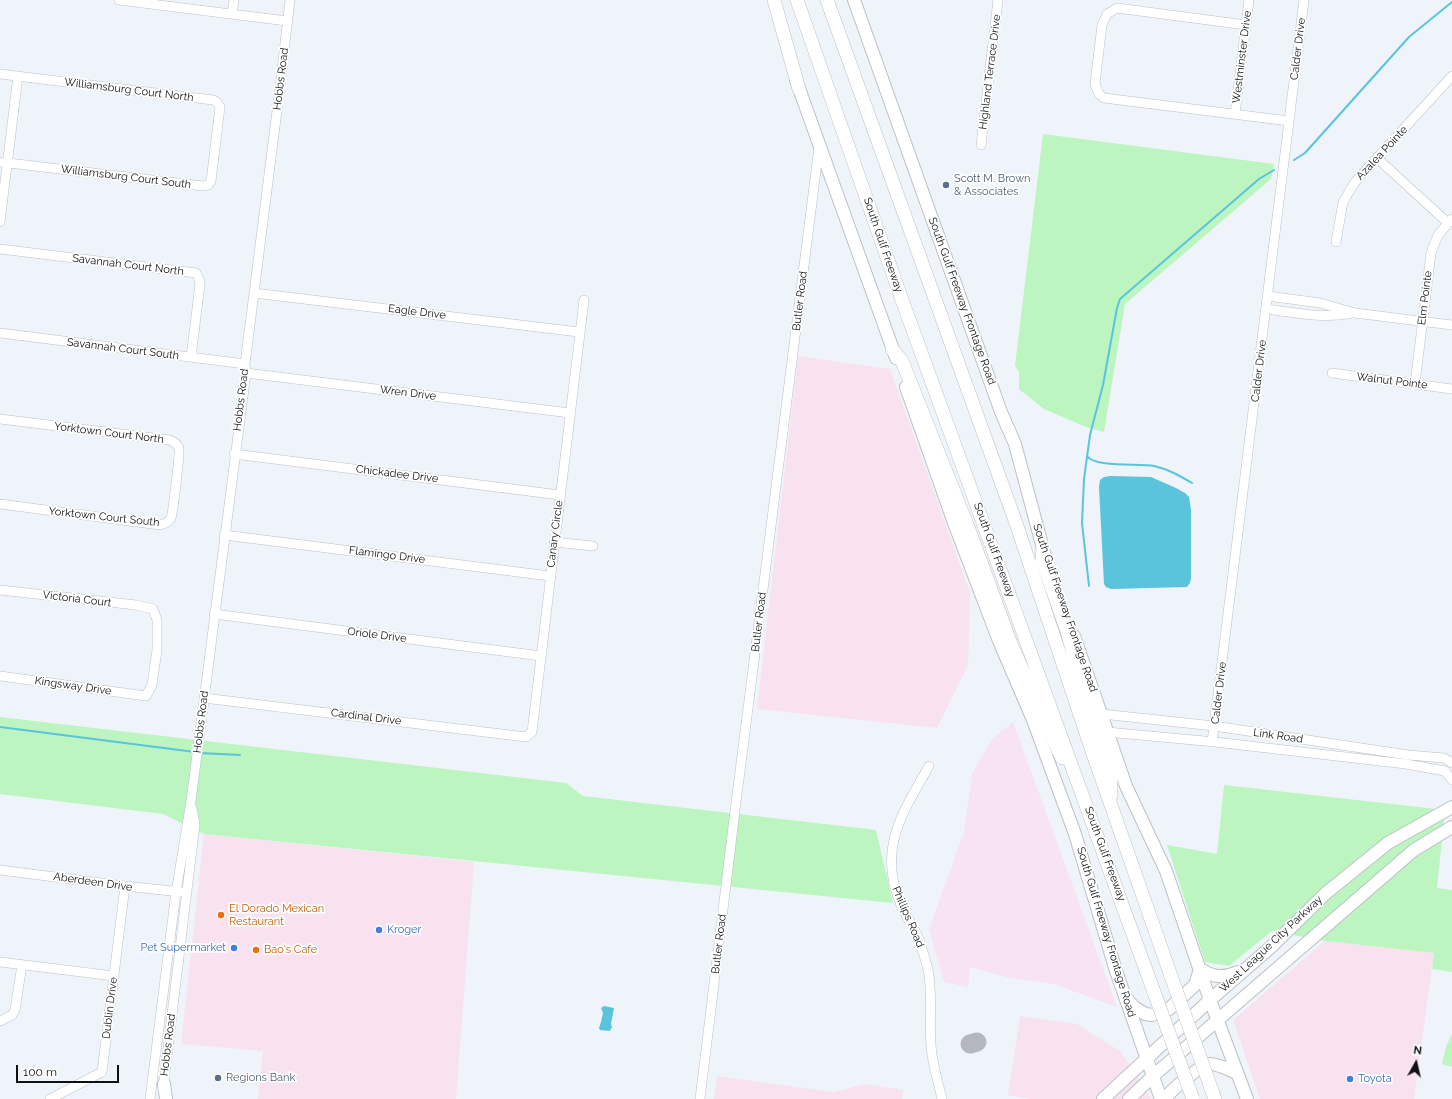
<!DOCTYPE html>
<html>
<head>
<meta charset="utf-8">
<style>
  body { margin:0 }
  #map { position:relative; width:1452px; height:1099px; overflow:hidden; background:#eef4fa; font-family:Raleway,sans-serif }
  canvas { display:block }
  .north { position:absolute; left:1396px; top:1043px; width:40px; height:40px; -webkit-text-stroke:3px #fff; paint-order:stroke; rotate:8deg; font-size:11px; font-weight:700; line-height:16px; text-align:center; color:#0e1012 }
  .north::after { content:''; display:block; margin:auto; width:14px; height:18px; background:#0e1012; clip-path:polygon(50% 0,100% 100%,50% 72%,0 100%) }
  .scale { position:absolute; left:16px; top:1065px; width:103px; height:18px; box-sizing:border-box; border:2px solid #0e1012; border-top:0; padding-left:5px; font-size:12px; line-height:14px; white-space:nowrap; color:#0e1012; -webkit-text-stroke:3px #fff; paint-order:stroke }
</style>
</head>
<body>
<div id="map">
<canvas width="1452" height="1099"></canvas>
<div class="north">N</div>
<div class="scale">100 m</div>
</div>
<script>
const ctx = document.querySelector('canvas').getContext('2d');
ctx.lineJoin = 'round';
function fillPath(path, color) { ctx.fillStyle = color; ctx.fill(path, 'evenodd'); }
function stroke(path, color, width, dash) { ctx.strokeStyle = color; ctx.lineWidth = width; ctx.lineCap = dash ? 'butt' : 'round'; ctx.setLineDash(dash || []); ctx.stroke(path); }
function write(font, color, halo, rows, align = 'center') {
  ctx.font = font + ' Raleway,sans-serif'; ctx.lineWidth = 3.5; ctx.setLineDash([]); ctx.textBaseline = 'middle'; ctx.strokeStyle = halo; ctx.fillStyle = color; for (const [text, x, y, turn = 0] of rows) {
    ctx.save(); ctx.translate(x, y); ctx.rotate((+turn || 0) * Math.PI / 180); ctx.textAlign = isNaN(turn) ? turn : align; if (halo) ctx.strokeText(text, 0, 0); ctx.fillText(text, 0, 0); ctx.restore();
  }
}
const commercial = new Path2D(`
  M798,356L890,369L970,593L968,665L937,728L757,709Z
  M204,834L474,862L456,1099H258L263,1051L181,1044Z
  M1325,941L1434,953L1414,1099H1260L1233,1020Z
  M1020,1016L1077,1024L1121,1052L1151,1099H1030L1008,1095Z
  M717,1076L833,1092L865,1084L903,1090L902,1099H714Z`);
const industrial = new Path2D(`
  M1013,722L1117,1007L1054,984L1010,978L970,967L968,987L944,982L929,929L964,832L972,774L992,739Z`);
const green = new Path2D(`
  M1043,134L1274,164L1271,179L1125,304L1104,432L1086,427L1044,409L1019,389V372L1015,366Z
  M0,717L566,783L583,796L876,830L893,903L204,834L163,814L0,794Z
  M1224,785L1445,810L1437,888L1452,890V972L1432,969L1434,953L1325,941L1272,931L1229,966L1205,962L1167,845L1217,854Z
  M1452,1034V1067L1442,1064L1446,1047Z`);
const water = new Path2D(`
  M1110,476L1151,477L1176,488L1185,493L1189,497L1191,510V578L1190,583L1187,587L1111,589L1106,587L1104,584L1099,487L1100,480L1104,477Z
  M604,1006L614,1008L611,1024L612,1027L610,1031L600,1030L599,1028L601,1022L603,1013L601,1008Z`);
const stream = new Path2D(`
  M1294,160L1305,153L1409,37L1452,2
  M1087,456C1095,468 1140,463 1154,466C1168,469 1180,476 1192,483
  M1089,586L1082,523L1084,479L1090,435L1103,385L1117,308L1120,299L1259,179L1274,170
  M0,727L195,752
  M200,753L240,755`);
const taxiway = new Path2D(`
  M970,1044L977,1042`);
const minor = new Path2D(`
  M119,0L287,21
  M232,14L234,0
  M1246,25L1117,8L1107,14L1102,25L1095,84L1099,94L1104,98L1289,121
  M0,74L213,100L217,102L220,107L211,181L208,185L203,186L0,162
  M1235,114L1249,0
  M981,145L998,0
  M1377,158L1448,223
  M0,222L18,76
  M1336,242L1343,202L1355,182L1452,76
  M0,249L196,273L199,279L200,284L191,357
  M254,293L579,332
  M1268,296L1320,303L1355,313L1452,325
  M1266,309C1296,313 1324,319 1353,313
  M0,333L245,364
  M246,373L570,413
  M1332,373L1452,389
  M1415,384L1431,253L1438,235L1452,219
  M0,419L170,440C174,442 178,444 179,449C180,453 173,513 171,518C169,522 164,524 160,525L0,504
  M234,454L560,495
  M224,535L550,576
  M554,542L593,546
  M0,590L136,605L153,609L157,620V650L152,685L146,696L0,676
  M214,614L541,656
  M204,698L526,737L532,732L584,300
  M1102,714L1214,726L1408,755L1444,758L1452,763
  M1107,732L1215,742L1406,764L1445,771L1452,780
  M1212,742L1304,0
  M929,766C902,814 877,849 901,905C906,916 913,926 918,937C922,947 925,959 928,969C933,994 929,1020 931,1045C932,1064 938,1081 942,1099
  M0,870L125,886L181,892
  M0,962L114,976
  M0,1021L12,1015L15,1010L22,965
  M163,1089L195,824L192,808
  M50,1099L102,1072L125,886
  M150,1099L176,892L191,801L246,373L245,364L279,95L290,0
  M700,1099L735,811L819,147`);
const major = new Path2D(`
  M854,0L1001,412L1015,444L1045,556
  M796,80L896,358
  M906,387L953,520L999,641L1033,720L1075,834L1116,971L1161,1099
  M1074,636L1126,786L1166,871L1210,1000L1247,1099
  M1199,968C1213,978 1223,978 1238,972
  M1127,999L1134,1007L1145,1014L1152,1015L1169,1009L1195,985L1200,969
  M164,1084L166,1099
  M1103,1099L1210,1000L1271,947L1326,893L1388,843L1452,807
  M1129,1099L1153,1076L1414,850L1452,827
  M1165,1099C1171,1090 1200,1065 1210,1064C1219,1064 1229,1070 1237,1073`);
const highway = new Path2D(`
  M774,0L799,89
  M797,0L902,300L1154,992
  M827,0L1016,523L1091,748L1171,976
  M892,349L902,361L968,527L1011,644L1058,750L1062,758
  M1043,548L1042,560L1067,631L1082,685L1111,777V796
  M1211,1088L1215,1099`);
const highwayBridge = new Path2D(`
  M1171,976L1211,1088
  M1154,992L1193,1099`);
const markers = [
  [946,185,4,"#5c6f8a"],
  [221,915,4,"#e8710a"],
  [379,930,4,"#3f7fe0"],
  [234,948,4,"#3f7fe0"],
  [256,950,4,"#e8710a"],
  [218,1078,4,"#5c6f8a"],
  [1350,1079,4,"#3f7fe0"]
];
const streetNames = [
  ["Calder Drive",1298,49,-83],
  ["Westminster Drive",1242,57,-83],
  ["Highland Terrace Drive",990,72,-83],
  ["Hobbs Road",281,79,-83],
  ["Williamsburg Court North",129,90,7],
  ["Azalea Pointe",1382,153,-47],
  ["Williamsburg Court South",126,177,7],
  ["South Gulf Freeway",883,245,71],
  ["Savannah Court North",128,265,7],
  ["Elm Pointe",1425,298,-83],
  ["Butler Road",800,301,-83],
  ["South Gulf Freeway Frontage Road",962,301,70],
  ["Eagle Drive",417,312,7],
  ["Savannah Court South",123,349,7],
  ["Calder Drive",1259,371,-83],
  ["Walnut Pointe",1392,381,7],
  ["Wren Drive",408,393,7],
  ["Hobbs Road",241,400,-83],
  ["Yorktown Court North",109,433,7],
  ["Chickadee Drive",397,474,7],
  ["Yorktown Court South",104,517,6],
  ["Canary Circle",555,534,-83],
  ["South Gulf Freeway",994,550,70],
  ["Flamingo Drive",387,555,7],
  ["Victoria Court",77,599,7],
  ["South Gulf Freeway Frontage Road",1065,608,71],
  ["Butler Road",759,622,-83],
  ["Oriole Drive",377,635,7],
  ["Kingsway Drive",73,686,8],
  ["Calder Drive",1219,693,-83],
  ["Cardinal Drive",366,717,7],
  ["Hobbs Road",201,722,-83],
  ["Link Road",1278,736,8],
  ["South Gulf Freeway",1105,854,70],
  ["Aberdeen Drive",93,882,8],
  ["Phillips Road",908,917,67],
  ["South Gulf Freeway Frontage Road",1106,932,73],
  ["Butler Road",719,944,-83],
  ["West League City Parkway",1271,944,-43],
  ["Dublin Drive",110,1008,-83],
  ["Hobbs Road",168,1045,-83]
];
const serviceNames = [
  ["Scott M. Brown",954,179],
  ["& Associates",954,192],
  ["Regions Bank",226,1078]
];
const foodNames = [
  ["El Dorado Mexican",229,909],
  ["Restaurant",229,922],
  ["Bao's Cafe",264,950]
];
const shopNames = [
  ["Kroger",387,930],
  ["Pet Supermarket",226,948,"right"],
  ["Toyota",1358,1079]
];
fillPath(commercial, '#f8e2f0');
fillPath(industrial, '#f7e3f2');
fillPath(green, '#bcf5c0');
fillPath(water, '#59c4dc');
stroke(stream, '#59c4dc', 2);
stroke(taxiway, '#b4b8be', 19);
stroke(minor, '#bbc0c5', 10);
stroke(major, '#bbc0c5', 14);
stroke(highway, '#bbc0c5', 14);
stroke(minor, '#fff', 9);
stroke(major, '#fff', 12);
stroke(highway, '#fff', 13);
stroke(highwayBridge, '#bbc0c5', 14, []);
stroke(highwayBridge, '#fff', 13);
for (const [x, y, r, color] of markers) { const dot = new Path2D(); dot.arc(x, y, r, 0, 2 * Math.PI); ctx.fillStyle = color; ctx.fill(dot); stroke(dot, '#fff', 1.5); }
write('11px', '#0e1012', '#fff', streetNames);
write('11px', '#4e5e75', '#fff', serviceNames, 'left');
write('11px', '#c56008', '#fff', foodNames, 'left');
write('11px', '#366cbe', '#fff', shopNames, 'left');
</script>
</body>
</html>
